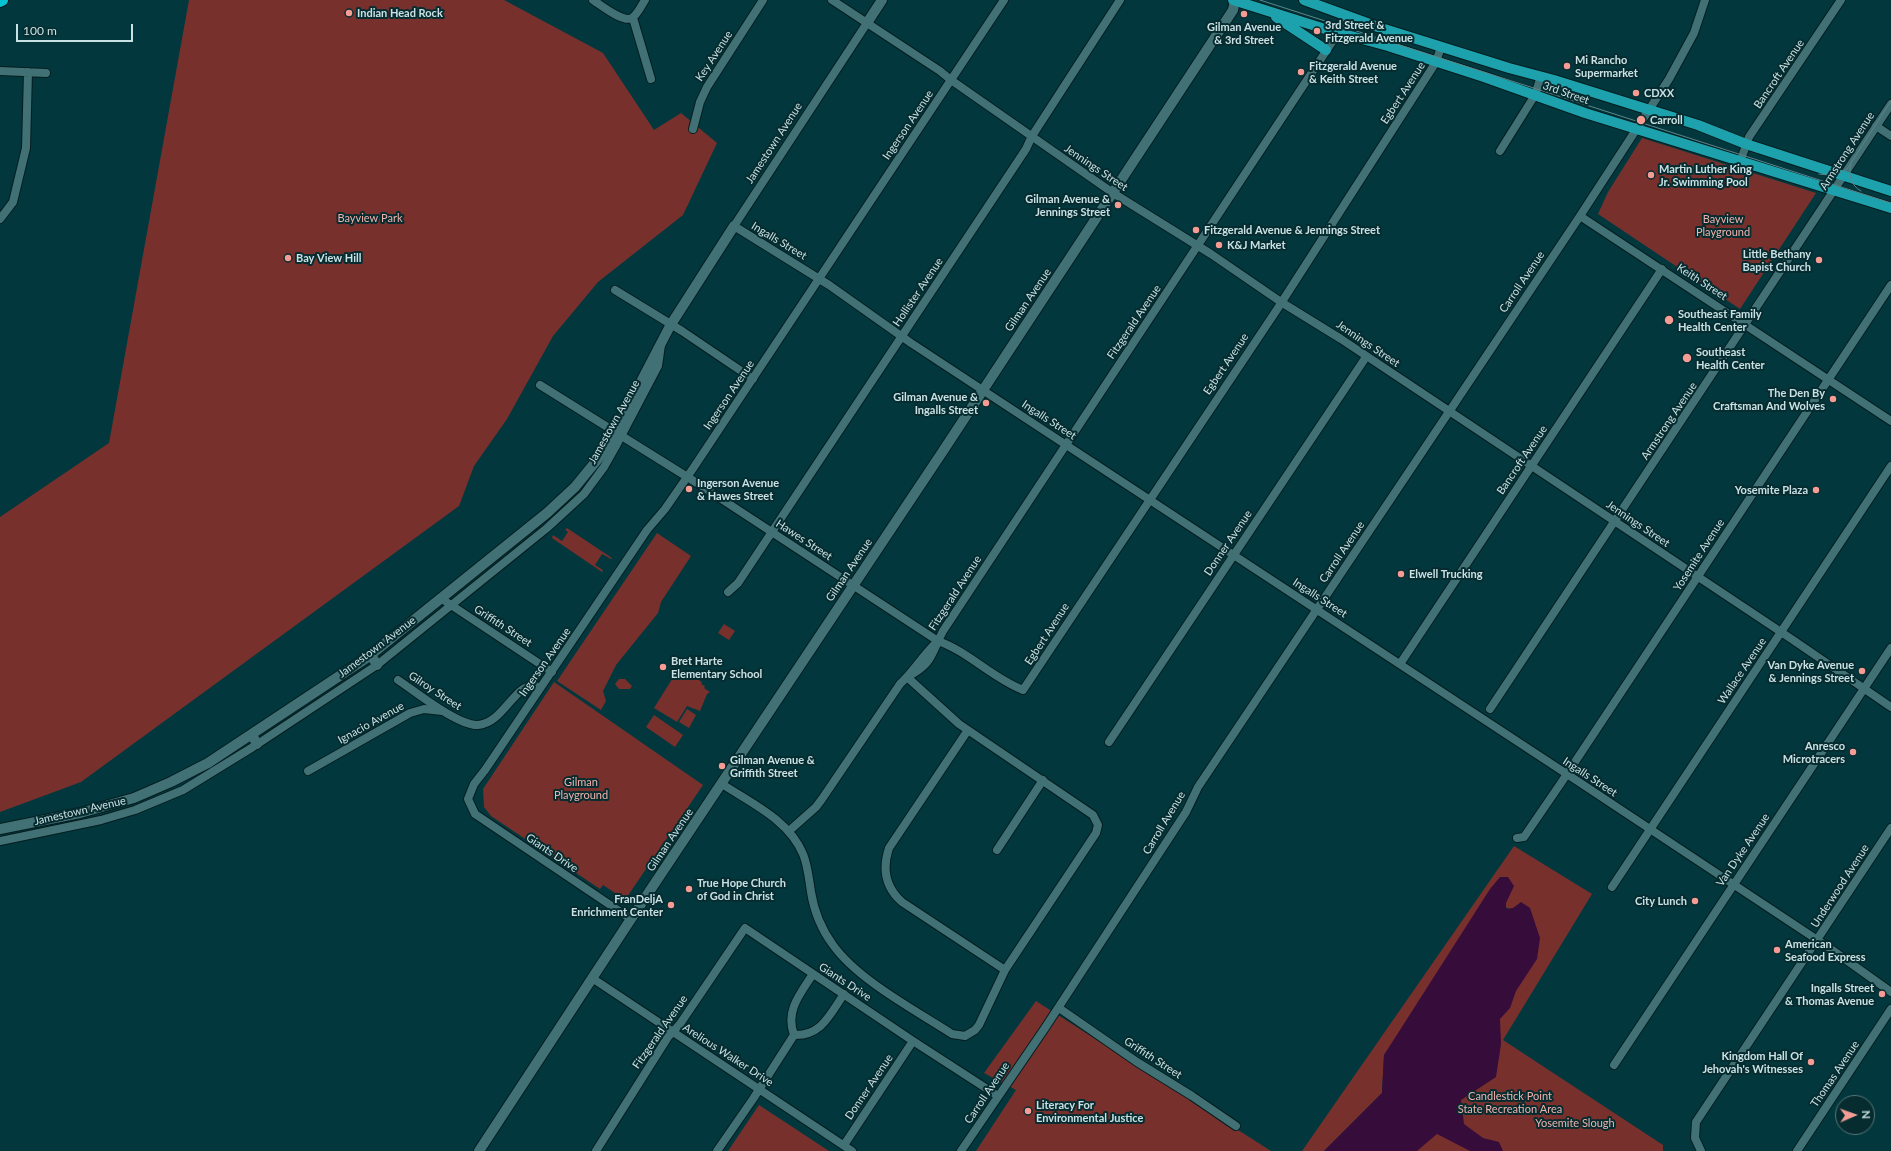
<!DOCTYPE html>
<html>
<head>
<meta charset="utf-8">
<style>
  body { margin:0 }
  #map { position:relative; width:1891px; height:1151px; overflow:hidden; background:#02383d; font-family:Lato,sans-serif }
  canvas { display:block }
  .north { position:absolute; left:1835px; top:1095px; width:40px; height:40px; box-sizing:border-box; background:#062c30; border:1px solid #547478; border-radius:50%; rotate:88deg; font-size:11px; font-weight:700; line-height:16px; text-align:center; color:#c9e1e4 }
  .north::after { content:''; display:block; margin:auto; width:14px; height:18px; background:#f59c95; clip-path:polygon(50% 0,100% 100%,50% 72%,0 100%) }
  .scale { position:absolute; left:16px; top:24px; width:117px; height:18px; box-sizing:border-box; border:2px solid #c9e1e4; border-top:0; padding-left:5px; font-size:12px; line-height:14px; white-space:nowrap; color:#c9e1e4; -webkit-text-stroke:3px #062c30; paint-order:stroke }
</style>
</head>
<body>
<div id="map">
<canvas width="1891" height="1151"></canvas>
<div class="north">N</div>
<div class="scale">100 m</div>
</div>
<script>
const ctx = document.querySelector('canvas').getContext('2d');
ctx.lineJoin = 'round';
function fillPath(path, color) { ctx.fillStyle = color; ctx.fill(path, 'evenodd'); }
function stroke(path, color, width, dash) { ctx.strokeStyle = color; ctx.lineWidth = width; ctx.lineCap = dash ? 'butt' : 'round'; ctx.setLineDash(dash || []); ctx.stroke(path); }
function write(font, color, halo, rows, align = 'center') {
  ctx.font = font + ' Lato,sans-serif'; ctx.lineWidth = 4; ctx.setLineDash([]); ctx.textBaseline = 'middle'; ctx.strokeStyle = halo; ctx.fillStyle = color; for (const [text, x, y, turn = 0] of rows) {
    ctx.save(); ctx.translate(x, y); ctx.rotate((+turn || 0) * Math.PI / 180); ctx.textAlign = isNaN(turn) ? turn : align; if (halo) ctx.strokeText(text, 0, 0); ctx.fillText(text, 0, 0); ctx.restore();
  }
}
const green = new Path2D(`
  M189,0H504L603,53L654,130L681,113L717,143L683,215L598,282L553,336L507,419L474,466L459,506L81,782L0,812V517L109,443Z
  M1642,138L1816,193L1740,309L1598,214L1608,192Z
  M567,528L612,558L611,559L602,554L595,565L603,570L602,572L552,538L553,535L562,541L568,532L565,530Z
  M657,533L691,556L661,602L658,613L616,665L603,691L606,701L601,710L557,681Z
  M724,624L735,631L729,640L718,633Z
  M679,668L702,682L701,684L705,686L704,688L710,692L707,694L700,711L687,706L677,722L654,708Z
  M619,679H625L632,686L630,689H619L615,684Z
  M554,682L703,785L627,897L624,899L603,885L600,889L491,816L484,807L483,789Z
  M687,709L696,715L689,728L679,722Z
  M654,715L683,735L675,747L646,727Z
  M1514,846L1592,894L1503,1040L1663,1145V1151H1417L1515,912L1490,899L1384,1055L1382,1093L1324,1151H1302Z
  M1036,1001L1271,1151H976L1016,1090L984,1073Z
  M759,1105L829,1151H728Z`);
const water = new Path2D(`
  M1500,877H1508L1514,886L1506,903V909L1513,908L1521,902L1530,908L1540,938L1537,959L1516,991L1510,1008L1500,1019L1501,1044L1496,1077L1461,1100L1464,1124L1483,1138L1499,1142L1503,1151H1470L1437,1134L1417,1151H1324L1382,1093L1384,1055L1490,889Z`);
const minor = new Path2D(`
  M593,0C601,5 623,23 632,18C637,15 642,5 645,0
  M832,0L940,71L951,80L1113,193L1211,254L1281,302L1341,339L1793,640L1891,707
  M633,18L651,79
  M867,23L734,226L829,285L911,343L1579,782L1828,947L1891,992
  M0,71L46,73
  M1876,126L1891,136
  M693,129L700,102L707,87L763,0
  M1500,151L1535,95L1541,76
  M1740,162L1749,137L1841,0
  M1580,216L1891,421
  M0,219L13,202L26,148L28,72
  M615,290L682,331L753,379
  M540,385L697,483L938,641C969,652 992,678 1023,690L1276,311L1436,62L1441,47
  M728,592L738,583L1026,149L1032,136L1120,0
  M442,599L552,672
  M1400,664L1662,269
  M907,677C933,664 931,654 943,631L1338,33L1344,14
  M398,680C416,692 458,726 478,725C506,723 517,675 540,688
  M1490,709L1891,104
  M968,730L889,848C882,869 885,887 902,902L1005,970
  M1109,742L1366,357
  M308,771L410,713L424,709L442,711
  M722,784C751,803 789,820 803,854C808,866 809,880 811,892C814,911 822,930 833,945C858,980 915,1010 952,1034L965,1036L975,1030L979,1025L1005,970L1096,833L1098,825L1093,815L959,724L907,677
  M789,831L816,807L822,799L900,684C914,671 923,655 937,642
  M1517,838L1524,837L1561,783L1891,285
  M0,841L101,820L135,810L183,790L253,747L377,665L547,528L584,494L604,467L617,444L658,366L661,345
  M997,850L1043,780
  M1612,887L1891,466
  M631,919L475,814L468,799L474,784L485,770L647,530L665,509L694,467L1004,0
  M592,978L852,1151
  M1059,1008L1137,1062L1192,1096L1236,1126
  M794,1035C822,1036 830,1014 844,994
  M794,1035C785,1011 800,994 813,974
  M1614,1065L1891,648
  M844,1145L913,1041
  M596,1151L668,1037L680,1024L745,928L913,1041L998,1096
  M717,1151L753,1099L794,1035
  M961,1151L1045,1028L1186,812L1198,787L1580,216L1669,79L1694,33L1705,0
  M1701,1151L1695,1138L1696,1122L1891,828
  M1797,1151L1891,1009`);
const tertiary = new Path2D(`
  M867,23L882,0
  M371,655L377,665
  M252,735L257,744
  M0,829L80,813L134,798L171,782L208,763L368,657L547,513L575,487L606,449L670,326L734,226
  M479,1151L627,925L941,454L1233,10L1235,0`);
const primary = new Path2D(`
  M1233,0L1325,29L1388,46L1484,77L1585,113L1891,208
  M1304,0L1378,27L1509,68L1554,80L1698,125L1746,144L1891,191
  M1276,17L1326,50`);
const motorway = new Path2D(`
  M0,1L2,0`);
const tram = new Path2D(`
  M1260,0L1891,203
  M1851,164C1848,174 1851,186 1861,191
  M1819,174L1835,176L1847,169L1891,101`);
const markers = [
  [349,13,4,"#f59c95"],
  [1244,14,4,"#f59c95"],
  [1317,31,4,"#f59c95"],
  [1567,66,4,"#f59c95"],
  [1301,72,4,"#f59c95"],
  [1636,93,4,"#f59c95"],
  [1641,120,5,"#f59c95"],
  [1651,175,4,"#f59c95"],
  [1118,205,4,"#f59c95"],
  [1196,230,4,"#f59c95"],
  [1219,245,4,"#f59c95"],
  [288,258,4,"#f59c95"],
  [1819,260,4,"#f59c95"],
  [1669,320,5,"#f59c95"],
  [1687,358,5,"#f59c95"],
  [1833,399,4,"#f59c95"],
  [986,403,4,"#f59c95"],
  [689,489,4,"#f59c95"],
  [1816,490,4,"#f59c95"],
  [1401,574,4,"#f59c95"],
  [663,667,4,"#f59c95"],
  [1862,671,4,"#f59c95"],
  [1853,752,4,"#f59c95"],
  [722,766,4,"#f59c95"],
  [689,889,4,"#f59c95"],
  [1695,901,4,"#f59c95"],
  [671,905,4,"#f59c95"],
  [1777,950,4,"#f59c95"],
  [1882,994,4,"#f59c95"],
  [1811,1062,4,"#f59c95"],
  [1028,1111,4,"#f59c95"]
];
const poiNames = [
  ["Indian Head Rock",357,13],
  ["3rd Street &",1325,25],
  ["Fitzgerald Avenue",1325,38],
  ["Gilman Avenue",1244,27,"center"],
  ["& 3rd Street",1244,40,"center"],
  ["Mi Rancho",1575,60],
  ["Supermarket",1575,73],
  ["Fitzgerald Avenue",1309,66],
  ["& Keith Street",1309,79],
  ["CDXX",1644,93],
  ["Carroll",1650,120],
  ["Martin Luther King",1659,169],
  ["Jr. Swimming Pool",1659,182],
  ["Gilman Avenue &",1110,199,"right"],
  ["Jennings Street",1110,212,"right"],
  ["Fitzgerald Avenue & Jennings Street",1204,230],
  ["K&J Market",1227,245],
  ["Little Bethany",1811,254,"right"],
  ["Bapist Church",1811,267,"right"],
  ["Bay View Hill",296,258],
  ["Southeast Family",1678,314],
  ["Health Center",1678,327],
  ["Southeast",1696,352],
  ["Health Center",1696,365],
  ["The Den By",1825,393,"right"],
  ["Craftsman And Wolves",1825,406,"right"],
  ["Gilman Avenue &",978,397,"right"],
  ["Ingalls Street",978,410,"right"],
  ["Ingerson Avenue",697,483],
  ["& Hawes Street",697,496],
  ["Yosemite Plaza",1808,490,"right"],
  ["Elwell Trucking",1409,574],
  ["Bret Harte",671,661],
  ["Elementary School",671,674],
  ["Van Dyke Avenue",1854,665,"right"],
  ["& Jennings Street",1854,678,"right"],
  ["Anresco",1845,746,"right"],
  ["Microtracers",1845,759,"right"],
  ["Gilman Avenue &",730,760],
  ["Griffith Street",730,773],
  ["True Hope Church",697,883],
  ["of God in Christ",697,896],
  ["FranDeljA",663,899,"right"],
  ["Enrichment Center",663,912,"right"],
  ["City Lunch",1687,901,"right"],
  ["American",1785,944],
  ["Seafood Express",1785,957],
  ["Ingalls Street",1874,988,"right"],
  ["& Thomas Avenue",1874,1001,"right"],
  ["Kingdom Hall Of",1803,1056,"right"],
  ["Jehovah's Witnesses",1803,1069,"right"],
  ["Literacy For",1036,1105],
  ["Environmental Justice",1036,1118]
];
const streetNames = [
  ["Key Avenue",714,56,-57],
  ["Bancroft Avenue",1779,74,-56],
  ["Egbert Avenue",1403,93,-57],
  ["3rd Street",1566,93,19],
  ["Ingerson Avenue",908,125,-56],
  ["Jamestown Avenue",774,143,-57],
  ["Armstrong Avenue",1847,151,-57],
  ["Jennings Street",1096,168,34],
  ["Ingalls Street",779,241,31],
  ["Carroll Avenue",1522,282,-56],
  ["Keith Street",1702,282,33],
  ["Hollister Avenue",918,292,-56],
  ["Gilman Avenue",1028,300,-56],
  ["Fitzgerald Avenue",1134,322,-56],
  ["Jennings Street",1368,344,34],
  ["Egbert Avenue",1226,364,-56],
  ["Ingerson Avenue",729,395,-56],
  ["Ingalls Street",1049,420,33],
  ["Armstrong Avenue",1669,421,-56],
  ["Jamestown Avenue",614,422,-61],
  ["Bancroft Avenue",1522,460,-56],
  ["Jennings Street",1638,524,34],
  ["Hawes Street",804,540,33],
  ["Donner Avenue",1228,543,-56],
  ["Carroll Avenue",1342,552,-56],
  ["Yosemite Avenue",1699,555,-57],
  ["Gilman Avenue",849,570,-56],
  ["Fitzgerald Avenue",955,593,-57],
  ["Ingalls Street",1320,598,33],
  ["Griffith Street",503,626,33],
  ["Egbert Avenue",1047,634,-57],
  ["Jamestown Avenue",377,647,-37],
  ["Ingerson Avenue",545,662,-55],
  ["Wallace Avenue",1742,671,-56],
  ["Gilroy Street",435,691,33],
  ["Ignacio Avenue",371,723,-29],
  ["Ingalls Street",1590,777,33],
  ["Jamestown Avenue",80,811,-13],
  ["Carroll Avenue",1164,823,-59],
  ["Gilman Avenue",670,840,-56],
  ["Van Dyke Avenue",1743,850,-56],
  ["Giants Drive",552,853,34],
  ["Underwood Avenue",1840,886,-57],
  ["Giants Drive",845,982,33],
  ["Fitzgerald Avenue",660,1032,-55],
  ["Arelious Walker Drive",728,1055,33],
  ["Griffith Street",1153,1058,33],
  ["Thomas Avenue",1835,1074,-56],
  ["Donner Avenue",869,1087,-56],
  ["Carroll Avenue",987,1093,-56]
];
const parkNames = [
  ["Bayview Park",370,218],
  ["Bayview",1723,219],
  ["Playground",1723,232],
  ["Gilman",581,782],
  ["Playground",581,795],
  ["Candlestick Point",1510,1096],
  ["State Recreation Area",1510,1109],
  ["Yosemite Slough",1575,1123]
];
fillPath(green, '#78302d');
fillPath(water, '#360c3a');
stroke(minor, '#041d1f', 10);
stroke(tertiary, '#041d1f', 12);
stroke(primary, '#041d1f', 12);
stroke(motorway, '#041d1f', 14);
stroke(minor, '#417075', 8);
stroke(tertiary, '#417075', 10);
stroke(primary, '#1da2ad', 10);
stroke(motorway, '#05c3d2', 12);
stroke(tram, '#5c8489', 1);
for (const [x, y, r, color] of markers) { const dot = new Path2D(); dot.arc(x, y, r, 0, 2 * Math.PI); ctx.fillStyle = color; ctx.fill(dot); stroke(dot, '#062c30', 1.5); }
write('bold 11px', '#c9e1e4', '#062c30', poiNames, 'left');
write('11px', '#c9e1e4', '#062c30', streetNames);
write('11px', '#f0b2ac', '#062c30', parkNames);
</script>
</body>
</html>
